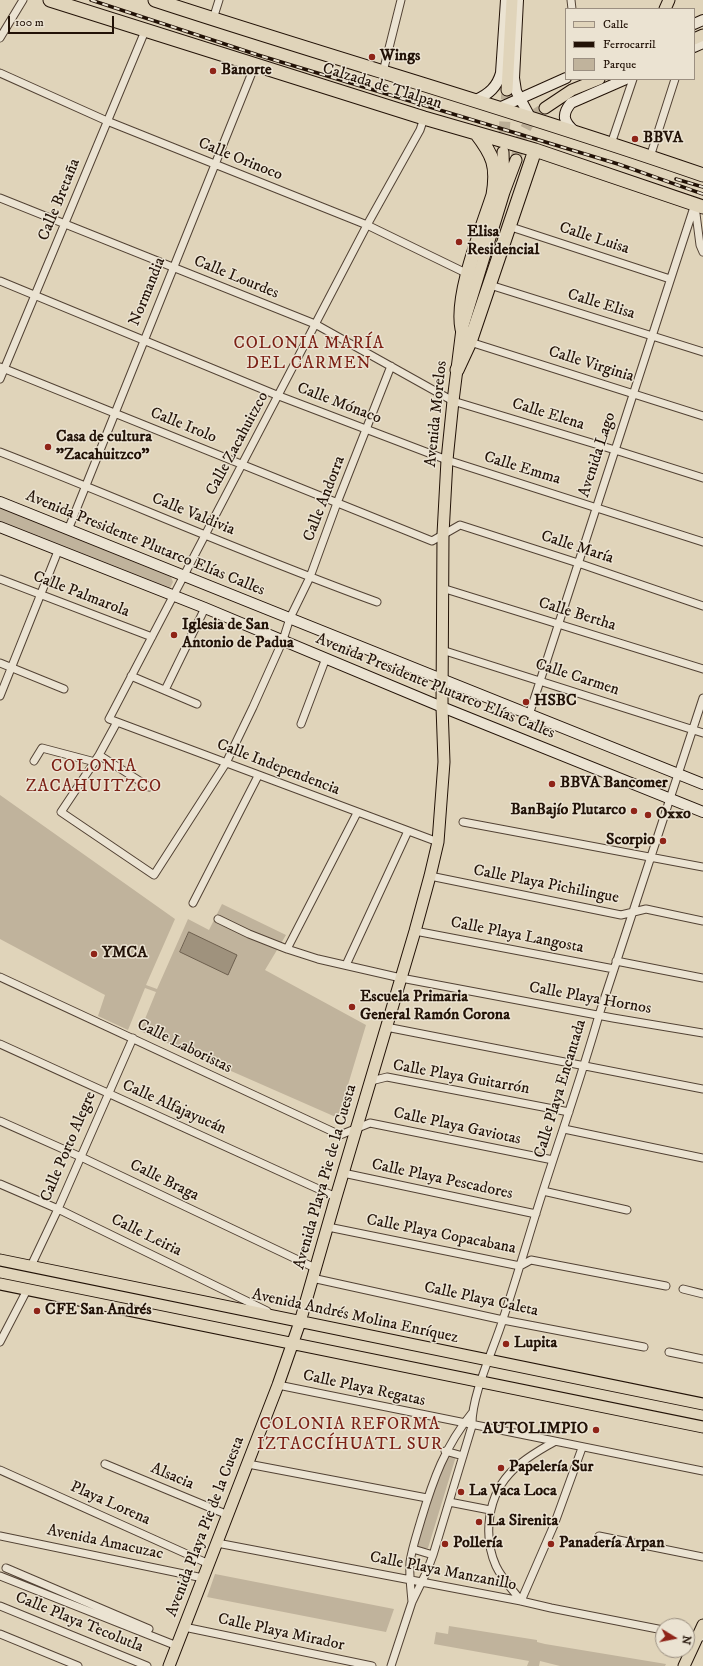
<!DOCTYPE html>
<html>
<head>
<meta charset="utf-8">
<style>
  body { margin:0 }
  #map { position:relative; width:703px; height:1666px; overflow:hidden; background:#e0d4ba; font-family:"IM FELL DW Pica",serif }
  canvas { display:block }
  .legend { position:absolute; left:565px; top:8px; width:130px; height:72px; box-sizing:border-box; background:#ebe3d2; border:1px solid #9b8f81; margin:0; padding:5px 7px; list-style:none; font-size:12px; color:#221207 }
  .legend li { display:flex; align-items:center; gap:8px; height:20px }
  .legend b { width:20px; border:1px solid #9b8f81 }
  .north { position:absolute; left:655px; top:1618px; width:40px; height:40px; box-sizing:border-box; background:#ebe3d2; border:1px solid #9b8f81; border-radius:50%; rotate:100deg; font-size:11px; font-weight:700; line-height:16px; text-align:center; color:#221207 }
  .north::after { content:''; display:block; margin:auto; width:14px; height:18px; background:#8f2418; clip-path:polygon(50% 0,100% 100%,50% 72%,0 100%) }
  .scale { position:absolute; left:8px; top:16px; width:106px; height:18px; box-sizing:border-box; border:2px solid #221207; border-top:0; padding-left:5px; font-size:12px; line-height:14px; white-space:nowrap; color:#221207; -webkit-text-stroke:3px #ebe3d2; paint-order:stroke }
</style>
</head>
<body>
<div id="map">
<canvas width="703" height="1666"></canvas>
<ul class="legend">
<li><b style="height:5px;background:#e0d4ba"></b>Calle</li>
<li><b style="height:5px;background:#221207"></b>Ferrocarril</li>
<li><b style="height:11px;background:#c0b39c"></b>Parque</li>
</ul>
<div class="north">N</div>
<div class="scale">100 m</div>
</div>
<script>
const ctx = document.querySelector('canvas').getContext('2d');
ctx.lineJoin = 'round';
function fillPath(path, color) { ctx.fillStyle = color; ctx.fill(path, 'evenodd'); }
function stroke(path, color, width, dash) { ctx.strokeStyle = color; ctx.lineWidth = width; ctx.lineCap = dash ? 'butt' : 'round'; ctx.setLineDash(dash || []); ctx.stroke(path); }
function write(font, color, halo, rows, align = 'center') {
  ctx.font = font + ' "IM FELL DW Pica",serif'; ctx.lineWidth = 3; ctx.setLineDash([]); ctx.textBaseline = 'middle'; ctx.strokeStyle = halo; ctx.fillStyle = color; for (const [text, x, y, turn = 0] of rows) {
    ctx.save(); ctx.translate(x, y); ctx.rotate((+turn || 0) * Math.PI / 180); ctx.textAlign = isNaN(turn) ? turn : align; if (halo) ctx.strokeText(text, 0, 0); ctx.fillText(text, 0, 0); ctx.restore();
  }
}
const green = new Path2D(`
  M0,508L171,577L173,582L170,588L161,587L0,522Z
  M0,795L175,919L146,985L157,989L188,919L209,930L222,904L286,935L265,970L366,1025L338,1118L140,1031L156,992L145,988L128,1030L98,1016L105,995L0,939Z
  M457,1453L428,1548L421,1549L416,1547L435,1481L445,1454Z
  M215,1574L394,1609L386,1632L207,1597Z
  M449,1626L537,1640V1642L545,1644L666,1664L665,1666H560L540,1661L539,1666H527L529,1661L434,1644L436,1632L448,1634Z`);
const water = new Path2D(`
  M189,932L237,955L228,975L180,952Z`);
const primaryTunnel = new Path2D(`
  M503,149L507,90
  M516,160C518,145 524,127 534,116C536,113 541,111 545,108`);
const street = new Path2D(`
  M571,0L572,9
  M213,19L219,0
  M0,38L23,0
  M383,72L401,0
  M0,73L107,121L367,225L468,274
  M424,118L420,130L367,225L109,719L438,842
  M611,144L633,79
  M650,157L675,79
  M0,198L315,324L453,401L615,450L703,478
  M695,206L700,245L703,252
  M508,226L670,279
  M0,281L279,396L447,460L703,542
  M490,285L703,352
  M470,342L703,416
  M0,367L432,541L460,525L578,563L703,606
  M0,379L145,31
  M0,452C126,501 250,556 377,602
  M68,530L255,65
  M0,579L152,637
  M442,588L703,669
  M442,650L703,733
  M0,663L64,689
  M131,676L197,704
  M165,690L205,608
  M0,696L58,551
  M529,715L695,204
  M117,722L99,755L61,812L154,875L226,763L253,707L283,640L290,618L310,577L337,503L391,366
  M301,724L326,658
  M99,755L149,787
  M34,761L42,748L95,762
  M463,822L703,867
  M430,876L621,915L646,909L703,921
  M193,903L258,776
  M218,919L249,934L287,949L318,959L401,978L613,1018L703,1033
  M415,931L614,969
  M287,949L357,813
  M616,961L703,978
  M346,965L408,831
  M0,977L340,1135L370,1123L553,1160
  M386,1027L703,1089
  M0,1044L336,1197
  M371,1081L387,1077L569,1112
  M0,1121L81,1157L315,1268
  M564,1129L703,1158
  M343,1173L536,1214
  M0,1184L58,1209L267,1311
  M543,1191L627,1210
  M328,1227L520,1266L531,1260L666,1286
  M31,1266L58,1209L133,1038
  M312,1278L503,1320L644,1347
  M683,1289L703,1294
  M0,1342L27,1290
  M669,1352L703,1359
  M278,1385L703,1471
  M445,1451L463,1456
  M105,1464L228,1515
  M248,1464L427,1498
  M0,1470L209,1564
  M449,1502L490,1510
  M0,1536L203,1578
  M599,1536L703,1557
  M217,1543L521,1601L551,1608L663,1630
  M413,1549L433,1555
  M6,1568L149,1629
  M0,1576L177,1646
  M521,1601C513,1590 502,1579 496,1566C490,1553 488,1538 489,1524C492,1480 519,1461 554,1442
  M521,1601L554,1525L582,1448
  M412,1602C411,1589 409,1575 410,1562C412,1548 417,1534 421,1520C433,1480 445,1446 472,1413
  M0,1606L147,1666
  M184,1627L372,1666
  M0,1634L78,1666
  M687,1634L701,1637
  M391,1666L412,1602L427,1571L433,1555L472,1426C471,1395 494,1349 503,1319C517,1277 529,1235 542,1194C561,1134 582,1075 599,1015L703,698`);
const secondary = new Path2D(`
  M518,0L514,78L516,91L530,117
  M694,24L703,20
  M694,47L703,43
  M476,100C489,94 497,87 501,73L506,0
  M499,108L566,78
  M574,131C564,122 561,115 571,103L626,79
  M0,502L703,784
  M0,527L205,608L442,707L703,812`);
const primary = new Path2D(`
  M665,9L669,0
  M694,39L703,35
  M507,90L512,0
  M545,108L572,90L599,79
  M503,152L504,188
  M0,1260L703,1404
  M0,1284L703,1427
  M169,1666L278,1385L300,1322L336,1197L415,931L430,876L438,842L444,762L442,707L443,534L447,460L453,401L462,329L504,192L516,160
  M684,1666L703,1625`);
const highway = new Path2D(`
  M50,0L424,118L535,150L703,207
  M155,0C338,60 522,112 703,175
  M462,329C455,295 482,229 493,195C498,166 493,155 476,133
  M457,370L470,342L535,150`);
const rail = new Path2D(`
  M91,0L258,55L618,164L703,194
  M676,179L703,187`);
const markers = [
  [372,57,4,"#8f2418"],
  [213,71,4,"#8f2418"],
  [635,139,4,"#8f2418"],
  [459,242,4,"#8f2418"],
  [48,447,4,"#8f2418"],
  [174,635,4,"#8f2418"],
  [526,702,4,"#8f2418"],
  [552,784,4,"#8f2418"],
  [634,811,4,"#8f2418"],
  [648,815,4,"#8f2418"],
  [663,841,4,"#8f2418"],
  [94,954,4,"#8f2418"],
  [352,1007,4,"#8f2418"],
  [37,1311,4,"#8f2418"],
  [506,1344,4,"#8f2418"],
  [596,1430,4,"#8f2418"],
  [501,1468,4,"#8f2418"],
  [461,1492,4,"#8f2418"],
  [479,1522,4,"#8f2418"],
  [445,1544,4,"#8f2418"],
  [551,1544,4,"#8f2418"]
];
const poiNames = [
  ["Wings",380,57],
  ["Banorte",221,71],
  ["BBVA",643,139],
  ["Elisa",467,233],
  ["Residencial",467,251],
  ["Casa de cultura",56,438],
  ["\"Zacahuitzco\"",56,456],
  ["Iglesia de San",182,626],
  ["Antonio de Padua",182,644],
  ["HSBC",534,702],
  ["BBVA Bancomer",560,784],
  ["BanBajío Plutarco",626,811,"right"],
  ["Oxxo",656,815],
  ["Scorpio",655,841,"right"],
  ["YMCA",102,954],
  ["Escuela Primaria",360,998],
  ["General Ramón Corona",360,1016],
  ["CFE San Andrés",45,1311],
  ["Lupita",514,1344],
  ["AUTOLIMPIO",588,1430,"right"],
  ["Papelería Sur",509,1468],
  ["La Vaca Loca",469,1492],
  ["La Sirenita",487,1522],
  ["Pollería",453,1544],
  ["Panadería Arpan",559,1544]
];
const streetNames = [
  ["Calzada de Tlalpan",382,87,17],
  ["Calle Orinoco",240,160,22],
  ["Calle Bretaña",60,200,-68],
  ["Calle Luisa",594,239,18],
  ["Calle Lourdes",236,278,22],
  ["Normandia",148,292,-68],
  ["Calle Elisa",601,305,17],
  ["Calle Virginia",591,365,17],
  ["Calle Mónaco",339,404,21],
  ["Avenida Morelos",437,414,-84],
  ["Calle Elena",548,415,17],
  ["Calle Irolo",183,426,22],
  ["Calle Zacahuitzco",238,444,-62],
  ["Avenida Lago",598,455,-72],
  ["Calle Emma",522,469,17],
  ["Calle Andorra",325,499,-69],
  ["Calle Valdivia",193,515,22],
  ["Avenida Presidente Plutarco Elías Calles",145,544,22],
  ["Calle María",577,548,18],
  ["Calle Palmarola",81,595,21],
  ["Calle Bertha",577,615,17],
  ["Calle Carmen",577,678,18],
  ["Avenida Presidente Plutarco Elías Calles",435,687,22],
  ["Calle Independencia",278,768,21],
  ["Calle Playa Pichilingue",546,885,11],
  ["Calle Playa Langosta",517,936,11],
  ["Calle Playa Hornos",590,999,10],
  ["Calle Laboristas",184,1047,26],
  ["Calle Playa Guitarrón",461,1078,10],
  ["Calle Playa Encantada",561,1089,-73],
  ["Calle Alfajayucán",174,1108,24],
  ["Calle Playa Gaviotas",457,1127,12],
  ["Calle Porto Alegre",69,1147,-67],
  ["Avenida Playa Pie de la Cuesta",326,1177,-74],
  ["Calle Playa Pescadores",442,1180,12],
  ["Calle Braga",164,1181,26],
  ["Calle Playa Copacabana",441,1235,11],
  ["Calle Leiria",146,1236,26],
  ["Calle Playa Caleta",481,1300,12],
  ["Avenida Andrés Molina Enríquez",355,1317,12],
  ["Calle Playa Regatas",364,1389,12],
  ["Alsacia",172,1477,23],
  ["Playa Lorena",110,1504,24],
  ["Avenida Playa Pie de la Cuesta",206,1527,-69],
  ["Avenida Amacuzac",105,1543,12],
  ["Calle Playa Manzanillo",443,1572,11],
  ["Calle Playa Tecolutla",79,1623,22],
  ["Calle Playa Mirador",281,1633,12]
];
const neighbourhoodNames = [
  ["COLONIA MARÍA",309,344],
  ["DEL CARMEN",309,364],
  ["COLONIA",94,767],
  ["ZACAHUITZCO",94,787],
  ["COLONIA REFORMA",350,1425],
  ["IZTACCÍHUATL SUR",350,1445]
];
fillPath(green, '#c0b39c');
fillPath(water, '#9f927d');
stroke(water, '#6d5f4e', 1);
stroke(primaryTunnel, '#baad96', 11, [11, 5.5]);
stroke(street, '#524234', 9);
stroke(secondary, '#221207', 12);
stroke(primary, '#221207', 13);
stroke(highway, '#221207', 15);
stroke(street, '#ebe3d2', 7);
stroke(secondary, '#ebe3d2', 10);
stroke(primary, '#e0d4ba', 11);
stroke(highway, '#e0d4ba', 13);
stroke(rail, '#221207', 3.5);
stroke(rail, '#ebe3d2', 2, [6]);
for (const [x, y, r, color] of markers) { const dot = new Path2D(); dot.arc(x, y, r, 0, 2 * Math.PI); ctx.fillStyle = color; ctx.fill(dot); stroke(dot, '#ebe3d2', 1.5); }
write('bold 16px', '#221207', '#ebe3d2', poiNames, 'left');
write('16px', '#221207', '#ebe3d2', streetNames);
ctx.letterSpacing = '1px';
write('17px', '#7a1f14', '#ebe3d2', neighbourhoodNames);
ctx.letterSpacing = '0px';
</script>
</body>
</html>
